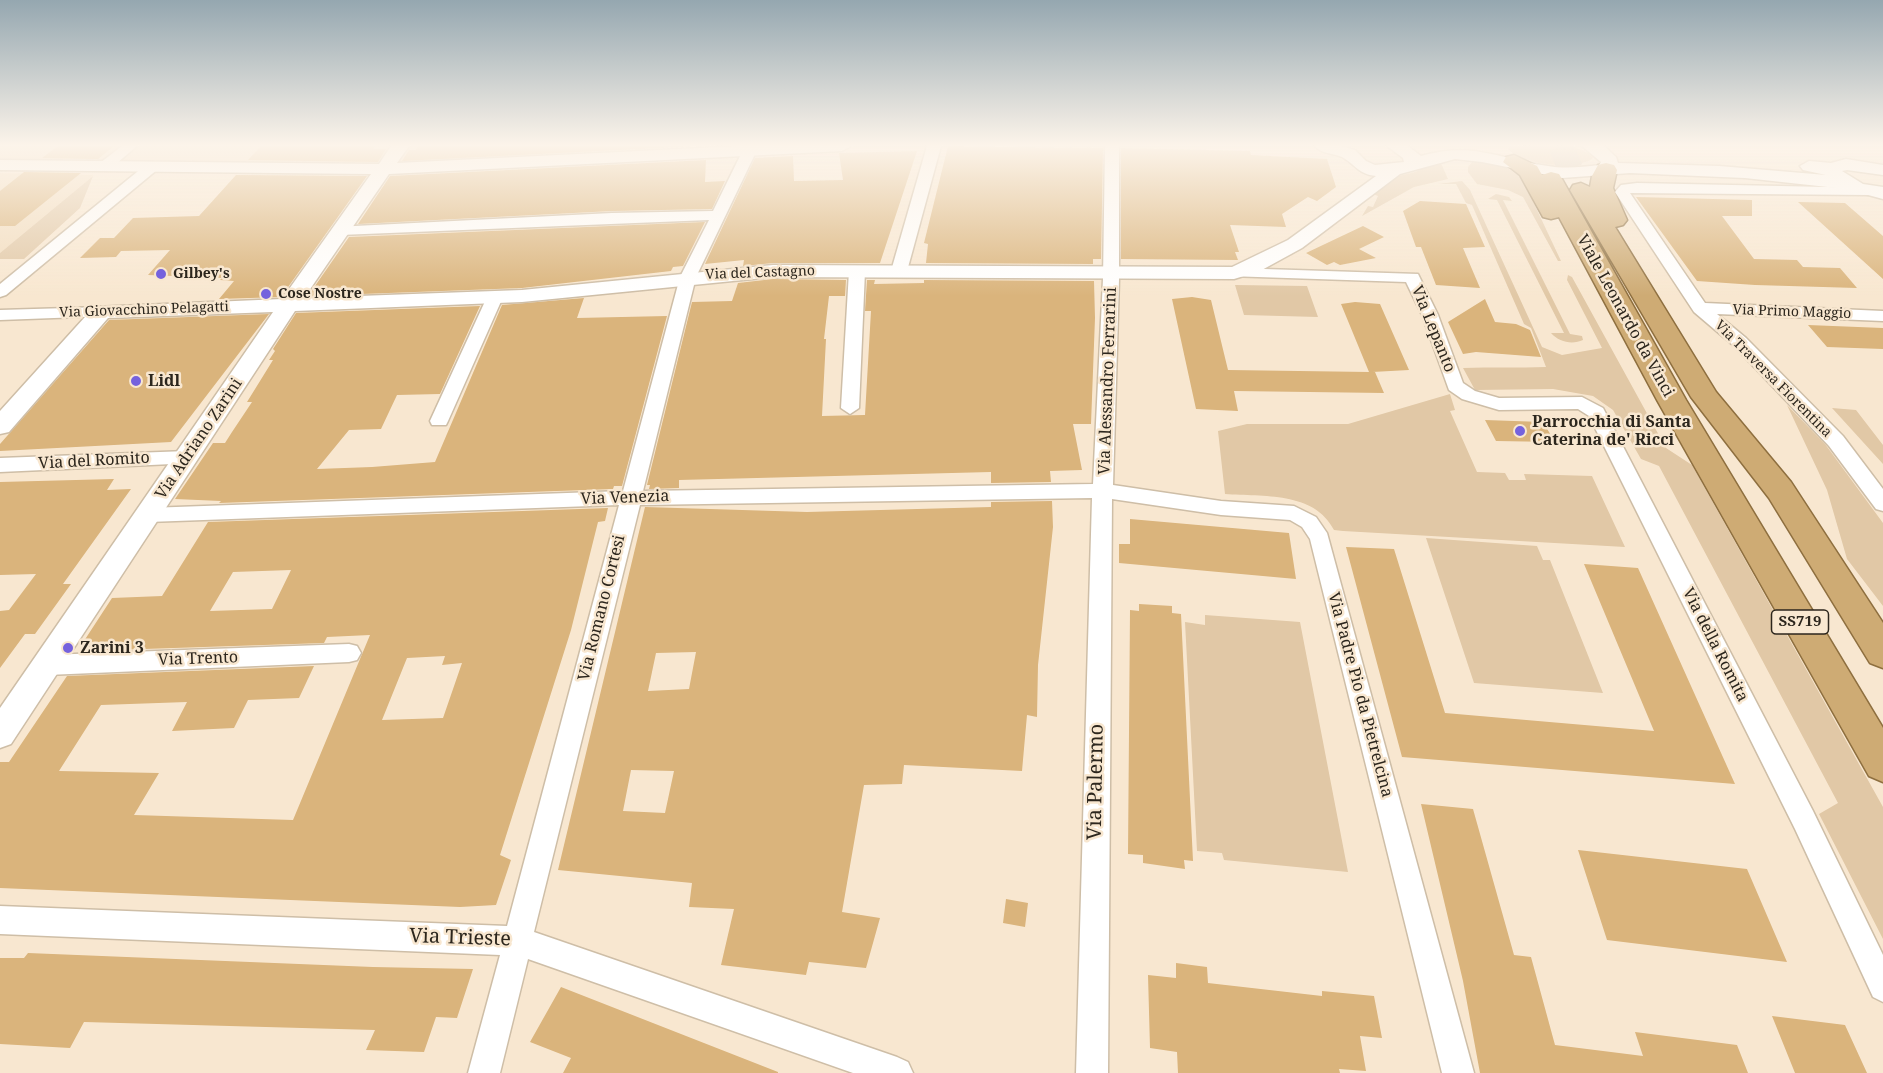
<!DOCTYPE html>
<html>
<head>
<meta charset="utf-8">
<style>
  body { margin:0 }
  canvas { display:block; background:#f8e7d0 }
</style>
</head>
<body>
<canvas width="1883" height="1073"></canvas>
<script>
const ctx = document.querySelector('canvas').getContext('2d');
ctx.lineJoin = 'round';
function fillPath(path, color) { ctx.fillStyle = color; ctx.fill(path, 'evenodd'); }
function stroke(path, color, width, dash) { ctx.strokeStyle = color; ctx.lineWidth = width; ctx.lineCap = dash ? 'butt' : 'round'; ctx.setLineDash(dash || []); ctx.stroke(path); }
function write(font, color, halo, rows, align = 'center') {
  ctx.font = font + ' "Noto Serif",serif'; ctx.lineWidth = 5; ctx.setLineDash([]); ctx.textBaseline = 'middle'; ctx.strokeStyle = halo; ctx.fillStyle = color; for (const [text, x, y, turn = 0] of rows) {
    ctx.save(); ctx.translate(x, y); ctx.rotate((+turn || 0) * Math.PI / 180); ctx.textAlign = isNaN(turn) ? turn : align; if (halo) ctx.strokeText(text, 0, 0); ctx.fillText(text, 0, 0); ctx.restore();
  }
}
const built = new Path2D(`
  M0,146H692L406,163L0,159Z
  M0,173L94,175L0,253Z`);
const green = new Path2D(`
  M1510,146C1530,146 1581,140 1593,158C1578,171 1519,165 1508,148Z
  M1475,159L1500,163L1522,178L1561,261H1558L1523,197L1508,190L1477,184L1468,172V167Z
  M1440,161L1448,179L1414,187L1362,216L1368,206L1373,207L1378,196L1373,194L1394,177L1415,172Z
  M93,176L80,208L24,259H0V253Z
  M1462,181L1470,190L1542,347L1562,355L1602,348L1567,280L1568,275L1572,277L1666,448L1692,465L1883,807V939L1819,814L1838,803L1659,466L1641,459L1613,410L1593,396L1553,389L1475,390L1463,368C1491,367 1519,368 1546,367L1531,328L1524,324L1472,205L1466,203L1456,184H1438Z
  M1496,194L1509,197L1512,201L1503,200L1570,334L1582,336L1583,340C1572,345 1559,342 1551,333H1564L1497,200L1488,199Z
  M1235,285L1307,286L1318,317L1244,315Z
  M1450,394L1455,410L1450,411L1477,472L1505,473L1509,480H1526L1524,474L1592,476L1625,547L1343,531L1334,530C1314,491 1263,497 1225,494L1218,431L1247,424H1348Z
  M1787,405L1825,444L1883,523V606L1847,559L1827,490Z
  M1832,408L1856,410L1883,445V464Z
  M1426,538L1537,546L1543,560H1550L1603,693L1474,683Z
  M1205,615L1300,622L1348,872L1224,860L1222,853L1197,851L1185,622L1205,625Z`);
const building = new Path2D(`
  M58,146H114L98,159L42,158Z
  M261,146H375L373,149H386L378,162L248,160Z
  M418,146H695L402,161L409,150H416Z
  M948,146L1103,148L1101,259H1093V264L926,263L928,244L924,243Z
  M1121,148L1250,151L1251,155L1327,159L1336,187L1317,201L1308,197L1282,214L1286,227L1230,225L1239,252H1235L1238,260L1121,259Z
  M917,151L880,263H773L743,266L744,260L705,264L755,158L793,156L794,181L843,180L839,153Z
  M706,160L705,182L725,181L712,209L612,211L358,224L390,176Z
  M24,172L81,173L15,226H0V191Z
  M236,175L367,176L281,297L219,299L234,281L220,280L222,278L148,275L170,250L121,251L116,257L80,258L100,238H114L133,218L199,216Z
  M1636,197L1752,200V216H1722L1754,259L1797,260L1803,267L1840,268L1857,288L1755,285L1697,281Z
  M1420,201L1466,204L1485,247L1463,248L1480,288L1436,285L1421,247H1416L1403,211Z
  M1798,202L1845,203L1883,236V279Z
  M705,222L683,266L673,267L671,271L522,288L308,296L349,237Z
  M1363,226L1384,237L1359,249L1376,258L1340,265L1334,262L1327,265L1306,253Z
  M773,279L846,280L845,296H829L824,339H826L822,416L865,415L871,311H865L867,280H875L874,284L924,283V280L1094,281L1095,318L1091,424H1073L1082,470L1050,471L1051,482L991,483V472L679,480V488L649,489L650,485H647L692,302L732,301L738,283Z
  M1192,297L1211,300L1228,370L1369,372L1341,304L1355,302L1380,304L1409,370L1372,372H1375L1384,393L1234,391L1238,411L1196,409L1172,299Z
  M584,298L577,318L667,316L622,486H614L613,489L219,503L221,501L175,499L213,443H225L232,432L252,402H247L273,360H269L275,351L273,349L296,313L480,306L440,394L397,395L381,429L349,430L317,469L372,467L435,462L502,305Z
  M1485,299L1495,322L1516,324L1530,330L1541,357L1476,352L1463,354L1448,322Z
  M269,314L171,442L0,451V444L109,320Z
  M1808,325L1883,328V349L1827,347Z
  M1485,420L1543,422L1555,442L1496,441Z
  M114,479L107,490L131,489L63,584H71L35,634H25L0,668V611L9,610L36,574L0,575V482Z
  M1052,501L1053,527L1038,665L1037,717L1027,715L1022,771L904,765L902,784L864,785L842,912L880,918L866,968L809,962L806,975L721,965L734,909L689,907L692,883L558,870L645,507L807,512L991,507V502ZM696,652L689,689L648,691L656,653ZM631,770L674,771L665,813L623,811Z
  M608,508L605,521L598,522L571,630L500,855L511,860L496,905L460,907L0,888V762H9L67,676L314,666L299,698L248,700L234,728L172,731L187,702L101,705L59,771L159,773L134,815L293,820L370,635L327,637L324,643L84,651L89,644H82L112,598L162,596L208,522ZM291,570L272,609L210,611L233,572ZM445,656L442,665L462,663L443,718L382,720L407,658Z
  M1130,519L1289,533L1296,579L1119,563V544H1130Z
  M1346,547L1394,549L1445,713L1654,731L1584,564L1638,568L1735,784L1402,757Z
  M1139,604L1172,606V613L1181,614L1193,861L1184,860L1185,869L1143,863V855L1128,854L1130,610L1139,611Z
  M1421,804L1473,809L1514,955L1531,957L1555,1045L1643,1056L1635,1032L1737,1045L1748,1073H1480L1463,981Z
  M1578,850L1747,869L1787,962L1607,940Z
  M1006,899L1028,903L1025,927L1003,923Z
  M28,953L373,967L473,969L457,1018L436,1017L424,1052L366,1050L375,1030L84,1022L70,1048L0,1044V958H24Z
  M1176,963L1207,967L1208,983L1322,996V991L1374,996L1382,1038L1360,1036L1366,1071L1339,1069L1340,1073H1178L1177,1052L1150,1048L1148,975L1176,978Z
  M561,987L778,1072V1073H563L571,1058L530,1042Z
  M1772,1016L1845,1025L1867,1073H1795Z`);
const trunkTunnel = new Path2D(`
  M1561,146L1575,180`);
const minor = new Path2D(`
  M122,146H137L110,169H100V163Z
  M927,146H941L907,271L899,276L891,271Z
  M1105,146H1119V279L1113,485L1221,501L1294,506L1316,517L1327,533L1474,1073H1442L1310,539L1302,527L1290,520L1221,515L1112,499L1108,1073H1076L1092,498L640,505L534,932L897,1057L908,1062L913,1073H853L528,959L500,1073H468L500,955L0,934V906L507,926L619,505L148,522L141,520L138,515L141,510L148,508L623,491L680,277L709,220L340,235L335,233L332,230L335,227L612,213L713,211L742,152L749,148L754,149L756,152L696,277L643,491L1093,484L1103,279Z
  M153,162L160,166L158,169L6,295L0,297V284L148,163Z
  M1637,183L1875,188L1877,191L1870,195L1630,193L1705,303L1883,311V321L1717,314L1746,338L1843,436L1883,489V511L1876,509L1829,446L1734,346L1694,312L1615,192L1621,185Z
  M857,266L865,271L859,408L850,414L841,408L849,271Z
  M1234,268L1418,274L1438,315L1463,383L1475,391L1499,398L1582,397L1603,408L1813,811L1883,955V1002L1873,997L1795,829L1589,416L1578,409L1499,410L1462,399L1449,390L1422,315L1406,282L1228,276L1226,273Z
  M495,292L503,297L448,421L446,425H432L430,421L487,297Z
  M102,307L108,308L110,312L108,316L0,320V310Z
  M187,451L194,453L197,458L194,463L0,472V458Z
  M349,644L357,646L361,653L357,660L349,662L47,675L39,672L35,665L39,658L47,655Z`);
const tertiary = new Path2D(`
  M391,146H409L397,163L739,146H851L842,151L389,174L304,298L522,290L773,265L1232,267L1288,240L1376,176C1358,174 1356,165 1342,157C1333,153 1321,154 1315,146H1341L1355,150L1366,161L1375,165L1404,162L1403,158L1387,146H1408L1421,156C1473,141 1499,159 1548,166C1565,169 1582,167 1599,165L1601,162L1582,146H1604L1616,157L1618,163L1719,166L1826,175L1803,170L1800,166L1809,161L1831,163L1846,159L1883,165V175L1847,170L1842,171L1863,184L1883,187V199L1846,189L1745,178L1630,173L1562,178L1482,162L1455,159L1400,174L1302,248L1260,271L1234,279L773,277L522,302L295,311L11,744L0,748V708L273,312L108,318L9,432L0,434V411L94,307L282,299L371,174L0,170V160L379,164Z`);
const trunk = new Path2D(`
  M1514,155L1537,166L1542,175L1551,172L1559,174L1562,179L1686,400L1883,728V782L1869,776L1657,400L1559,217L1551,219L1543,217L1520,175L1503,162L1506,157Z
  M1606,163L1614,165L1617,170L1613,188L1627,220L1623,225L1615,227L1716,392L1791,482L1883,623V668L1870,663L1769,498L1691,397L1570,190L1573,185L1581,183L1590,187L1592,176L1598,165Z`);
const markers = [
  [161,274,6,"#7562dd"],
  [266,294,6,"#7562dd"],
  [136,381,6,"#7562dd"],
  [1520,431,6,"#7562dd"],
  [68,648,6,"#7562dd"]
];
const farStreetnames = [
  ["Via del Castagno",760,273,-2],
  ["Via Giovacchino Pelagatti",144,310,-2],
  ["Via Primo Maggio",1792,312,2],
  ["Via Traversa Fiorentina",1773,379,45]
];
const farPoinames = [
  ["Gilbey's",173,274],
  ["Cose Nostre",278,294]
];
const shields = [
  [1800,622,57]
];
const shieldNames = [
  ["SS719",1800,622]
];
const streetNames = [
  ["Viale Leonardo da Vinci",1625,316,61],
  ["Via Lepanto",1433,329,68],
  ["Via Alessandro Ferrarini",1108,381,-88],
  ["Via Adriano Zarini",199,439,-56],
  ["Via del Romito",94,461,-3],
  ["Via Venezia",625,498,-2],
  ["Via Romano Cortesi",602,608,-76],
  ["Via della Romita",1715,645,63],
  ["Via Trento",198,659,-2],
  ["Via Padre Pio da Pietrelcina",1360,695,75]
];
const poiNames = [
  ["Lidl",148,381],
  ["Parrocchia di Santa",1532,422],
  ["Caterina de' Ricci",1532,440],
  ["Zarini 3",80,648]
];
const nearStreetnames = [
  ["Via Palermo",1096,782,-89],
  ["Via Trieste",460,938,2]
];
fillPath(built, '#f2ddbf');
fillPath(green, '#e1c8a6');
fillPath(building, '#dab47c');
stroke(trunkTunnel, '#cfc0ac', 25, [25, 12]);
stroke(minor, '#cebea7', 3);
stroke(tertiary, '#cebea7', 3);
stroke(trunk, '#8e6f3f', 3);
fillPath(minor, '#fff');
fillPath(tertiary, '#fff');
fillPath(trunk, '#ceab74');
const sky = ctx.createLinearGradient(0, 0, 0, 296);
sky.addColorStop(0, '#95a7b0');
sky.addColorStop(0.49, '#fcf4ea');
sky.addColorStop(1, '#fcf4ea00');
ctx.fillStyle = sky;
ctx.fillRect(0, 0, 1883, 296);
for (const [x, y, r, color] of markers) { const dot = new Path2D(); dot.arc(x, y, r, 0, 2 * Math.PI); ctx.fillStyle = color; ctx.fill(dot); stroke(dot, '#f8e7d0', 2); }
write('14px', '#2c261d', '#f8e7d0', farStreetnames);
write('bold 14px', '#2c261d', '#f8e7d0', farPoinames, 'left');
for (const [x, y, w] of shields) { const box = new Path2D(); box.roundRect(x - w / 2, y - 12, w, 24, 4.5); ctx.fillStyle = '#f8e7d0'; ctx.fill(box); stroke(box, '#2c261d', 1.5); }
write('bold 15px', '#2c261d', null, shieldNames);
write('16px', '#2c261d', '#f8e7d0', streetNames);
write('bold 16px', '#2c261d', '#f8e7d0', poiNames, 'left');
write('20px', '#2c261d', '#f8e7d0', nearStreetnames);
</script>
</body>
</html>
